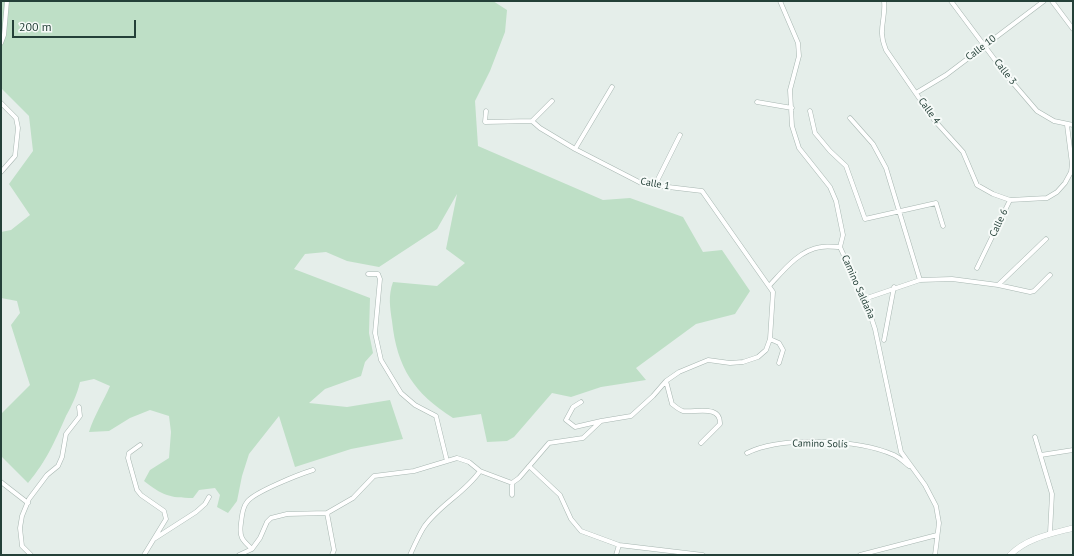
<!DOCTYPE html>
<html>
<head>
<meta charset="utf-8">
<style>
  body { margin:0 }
  #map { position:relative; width:1074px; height:556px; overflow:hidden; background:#e5eeea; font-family:"PT Sans",sans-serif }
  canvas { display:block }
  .frame { position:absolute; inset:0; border:2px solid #244038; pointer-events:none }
  .scale { position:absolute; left:12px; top:20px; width:124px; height:18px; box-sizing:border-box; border:2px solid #244038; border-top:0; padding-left:5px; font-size:12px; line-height:14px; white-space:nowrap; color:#244038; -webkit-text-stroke:3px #f6faf8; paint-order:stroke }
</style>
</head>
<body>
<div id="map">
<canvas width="1074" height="556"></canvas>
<div class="frame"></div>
<div class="scale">200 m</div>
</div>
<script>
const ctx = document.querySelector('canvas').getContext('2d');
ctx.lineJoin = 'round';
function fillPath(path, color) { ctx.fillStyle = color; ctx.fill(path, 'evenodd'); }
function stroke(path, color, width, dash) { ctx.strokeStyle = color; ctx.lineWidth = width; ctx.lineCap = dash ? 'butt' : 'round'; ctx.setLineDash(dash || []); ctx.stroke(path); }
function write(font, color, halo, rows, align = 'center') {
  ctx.font = font + ' "PT Sans",sans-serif'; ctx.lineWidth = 4; ctx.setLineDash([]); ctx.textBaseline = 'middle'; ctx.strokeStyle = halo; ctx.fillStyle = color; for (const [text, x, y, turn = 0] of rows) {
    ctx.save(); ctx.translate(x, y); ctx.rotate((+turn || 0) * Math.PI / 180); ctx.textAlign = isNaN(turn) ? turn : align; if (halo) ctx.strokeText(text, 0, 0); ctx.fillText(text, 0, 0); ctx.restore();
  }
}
const green = new Path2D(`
  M1,1H493L507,10L505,32L490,71L475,101L478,146L603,200L630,198L683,217L703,252L722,250L750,291L735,314L696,324L636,368L646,380L601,387L571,397L552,393L514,437L507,441L487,442L481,414L453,418C414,393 397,368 392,321C390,307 388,296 393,282L437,286L465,263L446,249L457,194L437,229L379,267L347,261L326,252L305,254L294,269L370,298L369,333L373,353L365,362L361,376L325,389L309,403L347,407L390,400L403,439L351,449L295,467L279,416L249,454L242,476L237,501L228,513L217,507L220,495L215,488L199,490L193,498C169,498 162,495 144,481L150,470L169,458L171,432L169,416L150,410L130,418L109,431L89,432C94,416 103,402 110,386L94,379L80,382C77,395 72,405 66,416C54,443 47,460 28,483L1,456V414L30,385L11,325L20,313L17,301L1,298V232L11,230L30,215L9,184L33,151L29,116L1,88Z`);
const minor = new Path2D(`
  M780,1L798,43L799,56L790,90L792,126L799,148L830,187L836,201L843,235L840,247L868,308L875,329L901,452L925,485L936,506L939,523L935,555
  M884,1C886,21 877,29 886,50L935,121L963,152L977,185L993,194L1010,200L1047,198L1057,192L1065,183L1071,172L1072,164L1067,125
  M951,1L1007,76L1037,111L1054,121L1073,125
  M1052,1L1073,29
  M1,43L4,35L7,1
  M916,93L946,75L1044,1
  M757,102L792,108
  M1,103L16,118L18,128L15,156L1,172
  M810,111L815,133L830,151L846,166L865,219L936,203L943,226
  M850,118L873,144L886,168L920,280
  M532,121L552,101
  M575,149L612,87
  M655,185L680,135
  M977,268L1010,200
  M368,274H378L380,279L375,333L381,360L401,393L415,405L436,416L447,461
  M998,285L1030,292L1034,291L1050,275
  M769,286C783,271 799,250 821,247C827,246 834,247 840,247
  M864,299L920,280L952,279L998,285L1046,239
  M770,339L779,343L783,350L779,363
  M884,340L894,287
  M666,381L672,404C675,406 679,410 683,411C695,413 721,404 720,424L701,443
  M581,402L573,407L566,420L575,427L601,421
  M1035,437L1052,494L1050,533
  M140,445L129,453L128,458L137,490L141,495L164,511L166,519L144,555
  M747,453C782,436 858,439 894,455C900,458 904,462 909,466
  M1041,455L1073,450
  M529,466L560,495L571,519L581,531L619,545L703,555
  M1,482L28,503
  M512,495V483
  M327,513L334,550L332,555
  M154,539L196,512L205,504L209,497
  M252,549C242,540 239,537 241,523C242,516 242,508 247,502C254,492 300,474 313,470
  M31,555L22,546L20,528L22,516L29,499L47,475L58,466L62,457L66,434L80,416L79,407
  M239,555L252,549L260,538L267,522L271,518L287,514L327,513L353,498L374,476L414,471L457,458L469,462L480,471L512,483L519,478L549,443L583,438L601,421L631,416L653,396L666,381L679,372L708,360L730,363L743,362L758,357L766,350L770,339L773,292L702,191L643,184L575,149L540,128L532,121L485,122L486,111
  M410,555C414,546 419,535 424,527C439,505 465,493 480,471
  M616,555L619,545
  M860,555L937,535`);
const tertiary = new Path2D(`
  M1010,555C1027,538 1050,534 1073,528`);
const streetNames = [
  ["Calle 10",981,48,-37],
  ["Calle 3",1005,72,52],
  ["Calle 4",929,111,54],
  ["Calle 1",655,184,10],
  ["Calle 6",999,223,-65],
  ["Camino Saldaña",858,287,66],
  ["Camino Solís",820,444,1]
];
fillPath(green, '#bedfc6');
stroke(minor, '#a7b6b1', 5);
stroke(tertiary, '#a7b6b1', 6);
stroke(minor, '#fff', 4);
stroke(tertiary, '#fff', 5.5);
write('10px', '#244038', '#f6faf8', streetNames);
</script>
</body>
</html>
